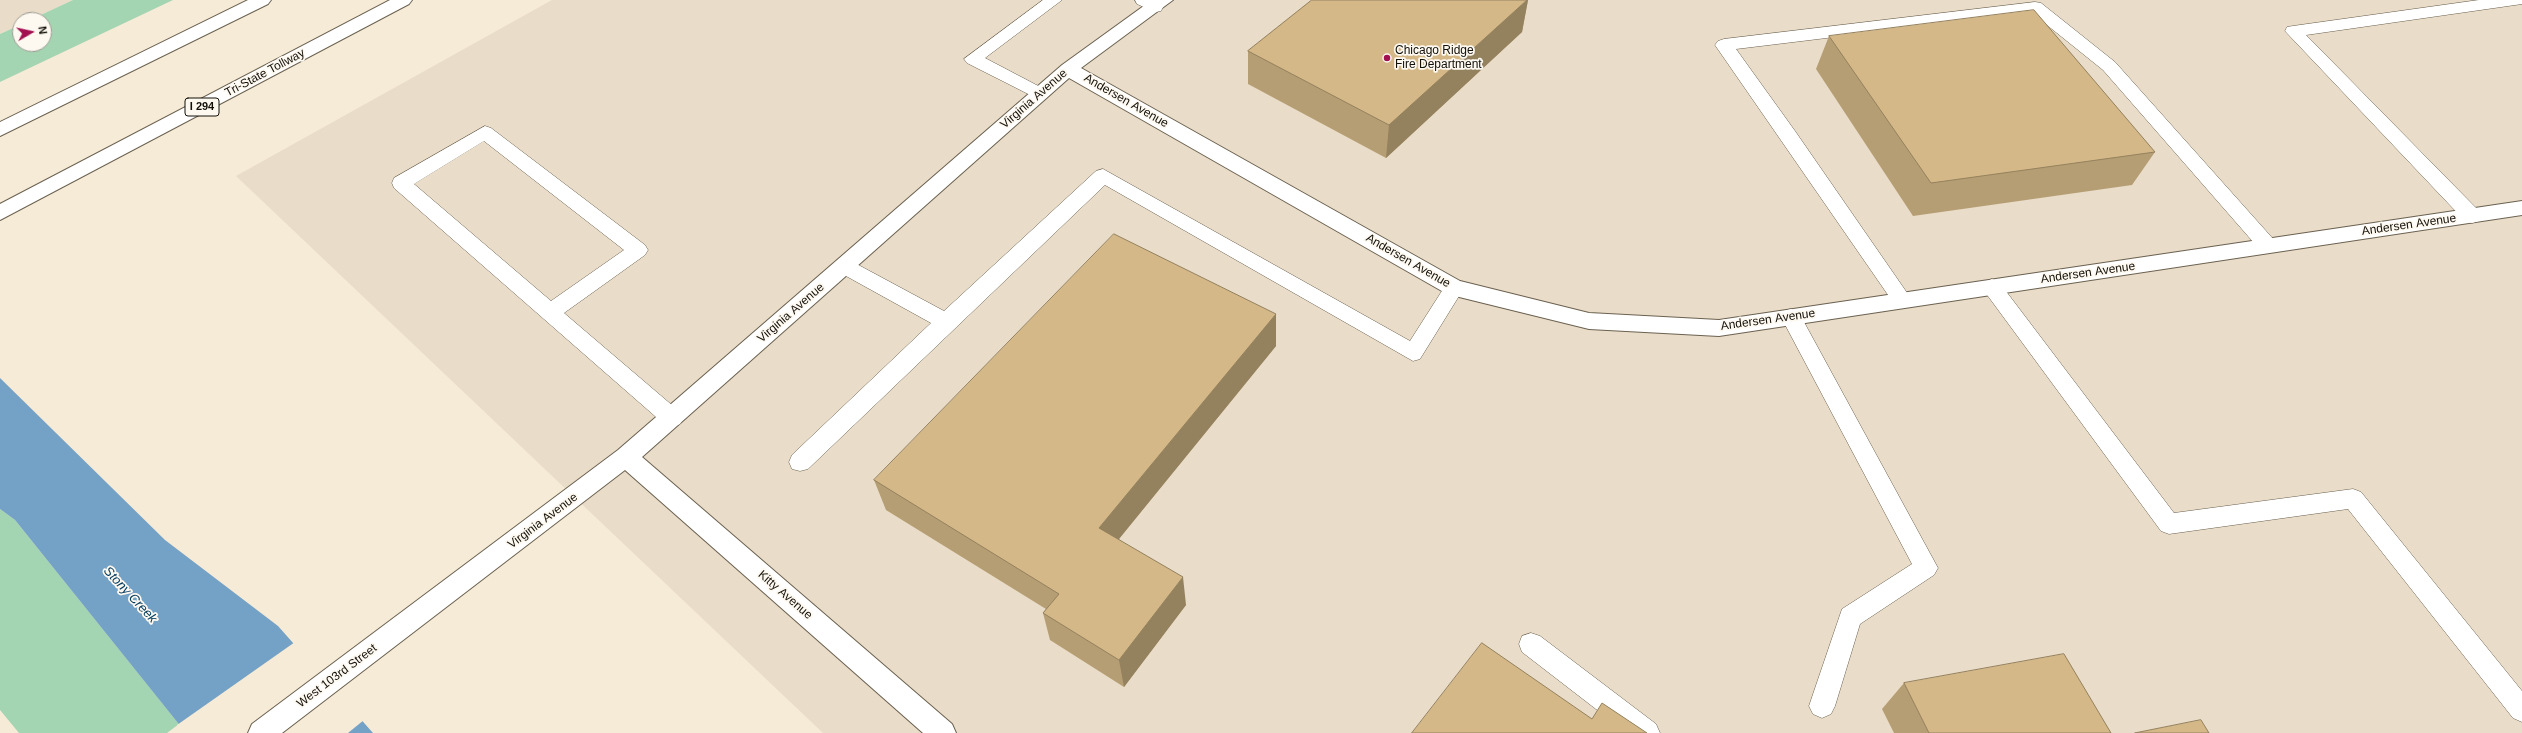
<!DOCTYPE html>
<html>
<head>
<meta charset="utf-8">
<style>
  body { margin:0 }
  #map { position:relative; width:2522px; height:733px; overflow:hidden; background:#f6ebd7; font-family:Helvetica,sans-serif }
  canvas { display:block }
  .north { position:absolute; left:12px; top:12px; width:40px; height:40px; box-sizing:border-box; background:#fdf9f1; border:1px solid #9f9c94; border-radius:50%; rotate:81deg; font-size:11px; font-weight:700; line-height:16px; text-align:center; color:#131009 }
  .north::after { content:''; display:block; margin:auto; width:14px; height:18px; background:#a31051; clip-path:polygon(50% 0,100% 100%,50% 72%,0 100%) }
</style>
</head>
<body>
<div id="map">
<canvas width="2522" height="733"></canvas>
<div class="north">N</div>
</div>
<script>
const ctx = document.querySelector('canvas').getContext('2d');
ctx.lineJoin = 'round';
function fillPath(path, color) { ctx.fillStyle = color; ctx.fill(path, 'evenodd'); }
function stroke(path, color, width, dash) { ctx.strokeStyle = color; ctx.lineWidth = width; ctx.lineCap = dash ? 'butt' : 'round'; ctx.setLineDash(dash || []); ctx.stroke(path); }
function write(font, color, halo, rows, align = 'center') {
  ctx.font = font + ' Helvetica,sans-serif'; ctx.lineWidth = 3.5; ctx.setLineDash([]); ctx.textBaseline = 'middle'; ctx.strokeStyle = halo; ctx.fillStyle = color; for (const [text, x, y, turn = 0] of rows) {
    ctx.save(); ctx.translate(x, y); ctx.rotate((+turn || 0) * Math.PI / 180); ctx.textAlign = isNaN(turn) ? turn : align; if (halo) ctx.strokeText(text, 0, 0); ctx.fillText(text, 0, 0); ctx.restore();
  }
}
const industrial = new Path2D(`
  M0,0H73L30,20H20V25L0,34Z
  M552,0H2522V733H823L236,176Z`);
const green = new Path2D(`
  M73,0H173L0,82V34L20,25V44H44V20H30Z
  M0,509L15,520L179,724L167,733H19L0,710Z`);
const water = new Path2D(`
  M0,378L165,540L278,626L373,733H186L15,520L0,509Z`);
const pier = new Path2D(`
  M295,642L364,720L348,733H184L177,725Z`);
const lane = new Path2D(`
  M1043,0H1062L985,58L1046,90L1049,94L1046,98L1040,100L967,63L964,59Z
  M1135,0H1155L1163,7L1161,11L1155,12L1137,4Z
  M2479,0H2522V4L2306,35L2479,211L2482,216L2479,221L2472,223L2465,221L2285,31L2287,27L2293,26Z
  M2035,2L2041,3L2115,62L2275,241L2278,246L2275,251L2268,253L2261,251L2103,70L2032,13L1736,49L1795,131L1912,300L1909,305L1902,308L1895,305L1715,45L1718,41L1724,39Z
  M485,126L491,128L645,245L648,250L645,255L564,313L680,412L683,418L680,424L672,427L664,424L394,188L392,183L394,178ZM484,141L624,250L551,301L414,184Z
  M1103,169L1410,341L1447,283L1454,280L1461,283L1464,288L1420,359L1413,361L1105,185L808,469L800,471L792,469L789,462L792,455L931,323L837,271L834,266L837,261L844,259L851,261L944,311L1096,171Z
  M1992,279L1999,282L2174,513L2353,489L2361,492L2522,691V722L2513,718L2348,509L2169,534L2161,531L1985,292L1982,287L1985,282Z
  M1791,309L1798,311L1938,568L1934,575L1860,624L1835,706L1831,714L1822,718L1813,714L1809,706L1842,609L1912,564L1781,317L1784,311Z
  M1531,633L1540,636L1656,724L1660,733H1627L1522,652L1519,644L1522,636Z`);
const street = new Path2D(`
  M1152,0H1173L1081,68L1460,281L1589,313L1719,320L2522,201V215L1719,336L1589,329L1447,294L1069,78L642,457L952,724L956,733H923L625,470L282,733H248L252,724L618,450L1062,65Z`);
const highway = new Path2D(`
  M248,0H271L268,4L0,136V122Z
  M390,0H412L409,4L0,220V204Z`);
const wall = new Path2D(`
  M1312,0H1528L1522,32L1386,158L1248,84V51Z
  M1829,36L2155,152L2132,185L1913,216L1816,69Z
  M1276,314V346L1119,539L1186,605L1124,687L1050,640L1043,613L1046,609L886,510L874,480Z
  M1904,683L2111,733H1894L1882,709Z`);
const shadedWall = new Path2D(`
  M1527,0H1528L1522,32L1386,158L1389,125Z
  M1276,314V346L1105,556L1099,528Z
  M1183,577L1186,605L1124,687L1119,660Z`);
const building = new Path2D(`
  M1312,0H1527L1389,125L1248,51Z
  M2034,10L2155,152L1931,183L1829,36Z
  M1114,234L1276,314L1099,528L1183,577L1119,660L1043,613L1059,594L874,480Z
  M1482,643L1592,719L1602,703L1647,733H1412Z
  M2064,654L2111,733H1929L1904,683Z
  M2201,720L2209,733H2135Z`);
const markers = [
  [1387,58,4,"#a31051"]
];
const shields = [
  [202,107,34]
];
const shieldNames = [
  ["I 294",202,107]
];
const poiNames = [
  ["Chicago Ridge",1395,51],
  ["Fire Department",1395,65]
];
const streetNames = [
  ["Tri-State Tollway",265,73,-28],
  ["Virginia Avenue",1034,99,-41],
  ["Andersen Avenue",1126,101,30],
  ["Andersen Avenue",2409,225,-8],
  ["Andersen Avenue",1408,261,30],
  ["Andersen Avenue",2088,273,-8],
  ["Virginia Avenue",791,313,-41],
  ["Andersen Avenue",1768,320,-8],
  ["Virginia Avenue",543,521,-37],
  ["Kitty Avenue",785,595,41],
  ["West 103rd Street",337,676,-37]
];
const waterNames = [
  ["Stony Creek",130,595,47]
];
fillPath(industrial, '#e9dcc8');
fillPath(green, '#a4d5b2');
fillPath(water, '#74a1c6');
fillPath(pier, '#f6ebd7');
stroke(lane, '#6b6150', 1);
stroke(street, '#6b6150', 2);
stroke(highway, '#6b6150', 2);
fillPath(lane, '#fff');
fillPath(street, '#fff');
fillPath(highway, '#fff');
fillPath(wall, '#b69e74');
fillPath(shadedWall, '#94815e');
fillPath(building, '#d4b887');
stroke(building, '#94815e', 1);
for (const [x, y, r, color] of markers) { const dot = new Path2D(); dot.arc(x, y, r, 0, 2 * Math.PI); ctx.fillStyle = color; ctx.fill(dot); stroke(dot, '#fdf9f1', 1.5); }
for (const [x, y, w] of shields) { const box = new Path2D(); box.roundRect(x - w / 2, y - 9, w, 18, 3); ctx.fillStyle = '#fdf9f1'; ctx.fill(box); stroke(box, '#131009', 1); }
write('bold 11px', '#131009', null, shieldNames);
write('12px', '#131009', '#fdf9f1', poiNames, 'left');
write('12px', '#131009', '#fdf9f1', streetNames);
write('italic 13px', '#00395c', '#fdf9f1', waterNames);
</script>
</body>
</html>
